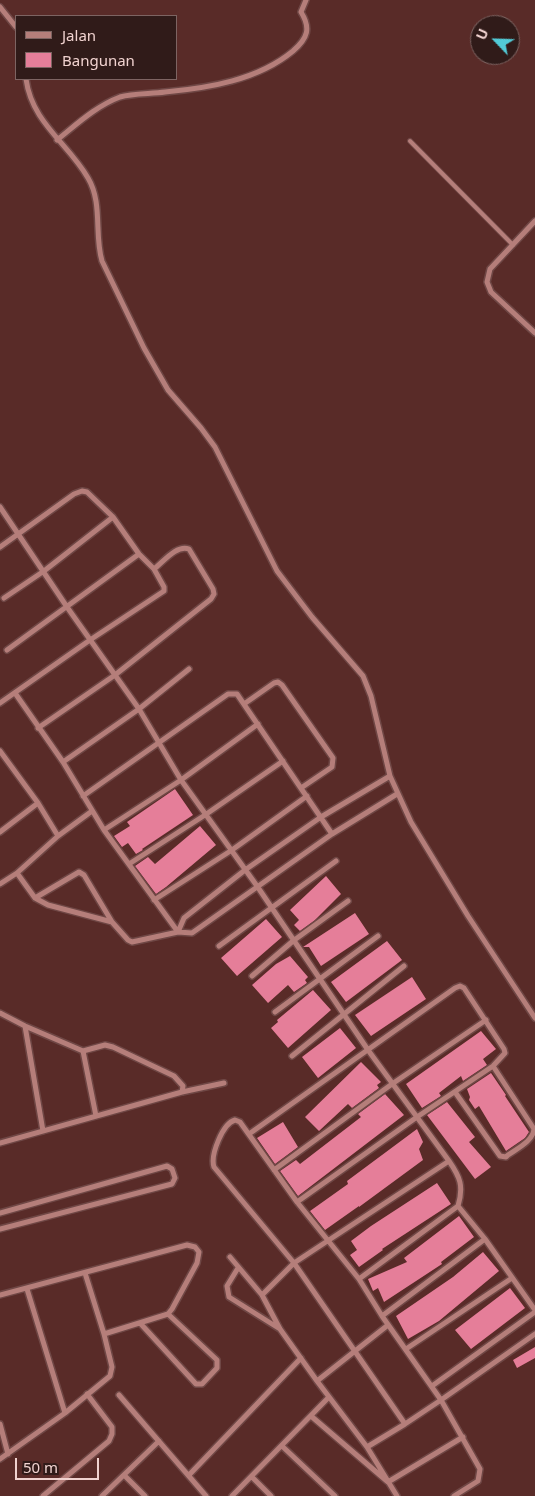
<!DOCTYPE html>
<html>
<head>
<meta charset="utf-8">
<style>
  body { margin:0 }
  #map { position:relative; width:535px; height:1496px; overflow:hidden; background:#592b28; font-family:"Noto Sans",sans-serif }
  canvas { display:block }
  .legend { position:absolute; left:15px; top:15px; width:162px; height:65px; box-sizing:border-box; background:#301b19; border:1px solid #7d6462; margin:0; padding:6px 9px; list-style:none; font-size:15px; color:#f0d2cf }
  .legend li { display:flex; align-items:center; gap:10px; height:25px }
  .legend b { width:25px; border:1px solid #7d6462 }
  .north { position:absolute; left:470px; top:15px; width:50px; height:50px; box-sizing:border-box; background:#301b19; border:1px solid #7d6462; border-radius:50%; rotate:294deg; font-size:14px; font-weight:700; line-height:20px; text-align:center; color:#f0d2cf }
  .north::after { content:''; display:block; margin:auto; width:18px; height:22px; background:#52cbd7; clip-path:polygon(50% 0,100% 100%,50% 72%,0 100%) }
  .scale { position:absolute; left:15px; top:1458px; width:84px; height:22px; box-sizing:border-box; border:2px solid #f0d2cf; border-top:0; padding-left:6px; font-size:15px; line-height:18px; white-space:nowrap; color:#f0d2cf; -webkit-text-stroke:4px #301b19; paint-order:stroke }
</style>
</head>
<body>
<div id="map">
<canvas width="535" height="1496"></canvas>
<ul class="legend">
<li><b style="height:6px;background:#b57e7a"></b>Jalan</li>
<li><b style="height:14px;background:#e57e99"></b>Bangunan</li>
</ul>
<div class="north">U</div>
<div class="scale">50 m</div>
</div>
<script>
const ctx = document.querySelector('canvas').getContext('2d');
ctx.lineJoin = 'round';
function fillPath(path, color) { ctx.fillStyle = color; ctx.fill(path, 'evenodd'); }
function stroke(path, color, width, dash) { ctx.strokeStyle = color; ctx.lineWidth = width; ctx.lineCap = dash ? 'butt' : 'round'; ctx.setLineDash(dash || []); ctx.stroke(path); }
const building = new Path2D(`
  M175,789L193,815L142,849L143,850L136,854L128,843L122,847L114,836L130,826L127,822Z
  M200,826L216,845L166,887L156,894L135,866L148,857L155,864Z
  M326,876L341,894L314,921L300,931L294,925L299,920L290,910Z
  M355,913L369,934L321,966L309,947H303Z
  M266,919L282,937L237,976L221,958Z
  M387,941L402,960L346,1002L331,982Z
  M290,956L308,977L305,980L307,983L294,992L288,985L268,1003L252,985L276,964Z
  M412,977L426,999L371,1036L355,1015Z
  M313,990L331,1010L288,1048L271,1028L278,1022L277,1020Z
  M340,1028L356,1048L318,1078L302,1057Z
  M481,1031L496,1049L483,1059L487,1065L463,1081L461,1076L439,1093L441,1096L422,1108L406,1084Z
  M361,1062L381,1082L377,1085L379,1088L352,1108L348,1104L319,1131L305,1117Z
  M491,1073L506,1095L505,1096L529,1132L525,1138L506,1151L479,1106L475,1109L469,1100L470,1097L467,1089Z
  M385,1094L404,1115L298,1196L280,1171L296,1160L300,1164L361,1117L358,1114Z
  M447,1102L475,1137L469,1142L491,1167L475,1179L427,1115Z
  M283,1122L298,1147L275,1164L257,1138Z
  M417,1129L423,1142L419,1149L423,1160L359,1207V1206L325,1230L310,1211L348,1184L347,1181Z
  M437,1183L451,1204L382,1249L383,1250L359,1267L350,1255L357,1250L351,1241L371,1226Z
  M459,1216L474,1237L441,1262L442,1264L384,1302L378,1288L373,1291L368,1279L407,1262L404,1258Z
  M483,1252L499,1271L439,1321L408,1339L396,1316L453,1277Z
  M510,1288L525,1308L471,1349L455,1330Z
  M535,1347V1358L517,1368L513,1360Z`);
const service = new Path2D(`
  M410,141L513,245`);
const minor = new Path2D(`
  M0,7L16,27
  M26,79C32,123 68,143 88,178C103,203 94,235 102,261L144,348L168,390L201,428L215,447L277,571L312,617L363,676L371,696L390,776L411,822L468,916L535,1018
  M57,140C77,124 96,106 120,97C133,93 151,94 165,92C209,88 258,80 293,51C308,38 311,28 301,12L306,0
  M535,221L490,269L487,282L491,292L535,333
  M0,507L67,607L139,709L181,780L257,886L368,1050L449,1161L294,1263L262,1295
  M0,547L74,494L82,491L87,492L113,517L139,554L154,569L164,587V591L90,640L0,703
  M4,598L44,571L113,517
  M7,650L139,554
  M15,693L63,762L104,830L178,932
  M244,704L274,683L278,682L282,685L333,758L332,767L301,788
  M38,728L115,675L211,599L214,594L213,589L189,549C177,544 163,562 154,569
  M0,751L38,803L58,836
  M63,762L139,709L189,669
  M83,796L228,694H237L332,834
  M104,830L181,780L258,724
  M0,832L38,803
  M129,864L205,815L283,761
  M17,873L35,898L48,905L112,922L128,940L132,942L178,932L192,933L332,834L397,794
  M0,884L17,873L58,836L92,811
  M35,898L79,872L84,875L112,922
  M154,900L232,850L307,796
  M178,932L184,918L245,870L321,817L390,776
  M219,946L336,861
  M252,976L293,941L348,901
  M275,1012L378,936
  M0,1013L25,1026L83,1051L96,1116
  M25,1026L43,1131
  M83,1051L105,1045L113,1047L174,1076L183,1086L182,1092
  M292,1056L404,966
  M455,1092L500,1156L506,1157L508,1155C518,1148 533,1141 534,1129L493,1066
  M249,1134L455,988L460,986L464,988L504,1049L505,1053L493,1066L417,1117L297,1202
  M0,1143L182,1092L224,1083
  M274,1170L392,1084L486,1020
  M458,1206L485,1239L535,1310
  M0,1213L167,1166L172,1169L175,1178L172,1184L0,1229
  M230,1257L262,1295L280,1329L317,1381L367,1447L405,1424L441,1400L382,1316L359,1279L297,1202L240,1122L235,1120C223,1123 210,1155 214,1167L294,1263L405,1424
  M238,1268L227,1286L229,1297L280,1329
  M359,1279L458,1206C464,1186 460,1177 449,1161
  M27,1289L65,1413
  M0,1295L187,1245L195,1247L199,1252L197,1263L172,1309L168,1314L104,1334L85,1273
  M382,1316L485,1239
  M140,1323L196,1384H202L217,1368V1360L168,1314
  M406,1349L512,1278
  M317,1381L388,1325
  M432,1386L535,1312
  M119,1395L206,1496
  M311,1416L388,1482L463,1437
  M0,1424L8,1454
  M282,1446L335,1496
  M367,1447L397,1496
  M0,1459L65,1413L110,1376L112,1367L104,1334
  M124,1475L145,1496
  M189,1475L301,1358
  M252,1477L271,1496
  M43,1496L109,1441L112,1434V1427L87,1394
  M102,1496L159,1441
  M232,1496L329,1397
  M454,1496L478,1481L480,1469L441,1400L535,1334`);
fillPath(building, '#e57e99');
stroke(service, '#6f4745', 6);
stroke(minor, '#6f4745', 8);
stroke(service, '#b57e7a', 4);
stroke(minor, '#b57e7a', 5);
</script>
</body>
</html>
